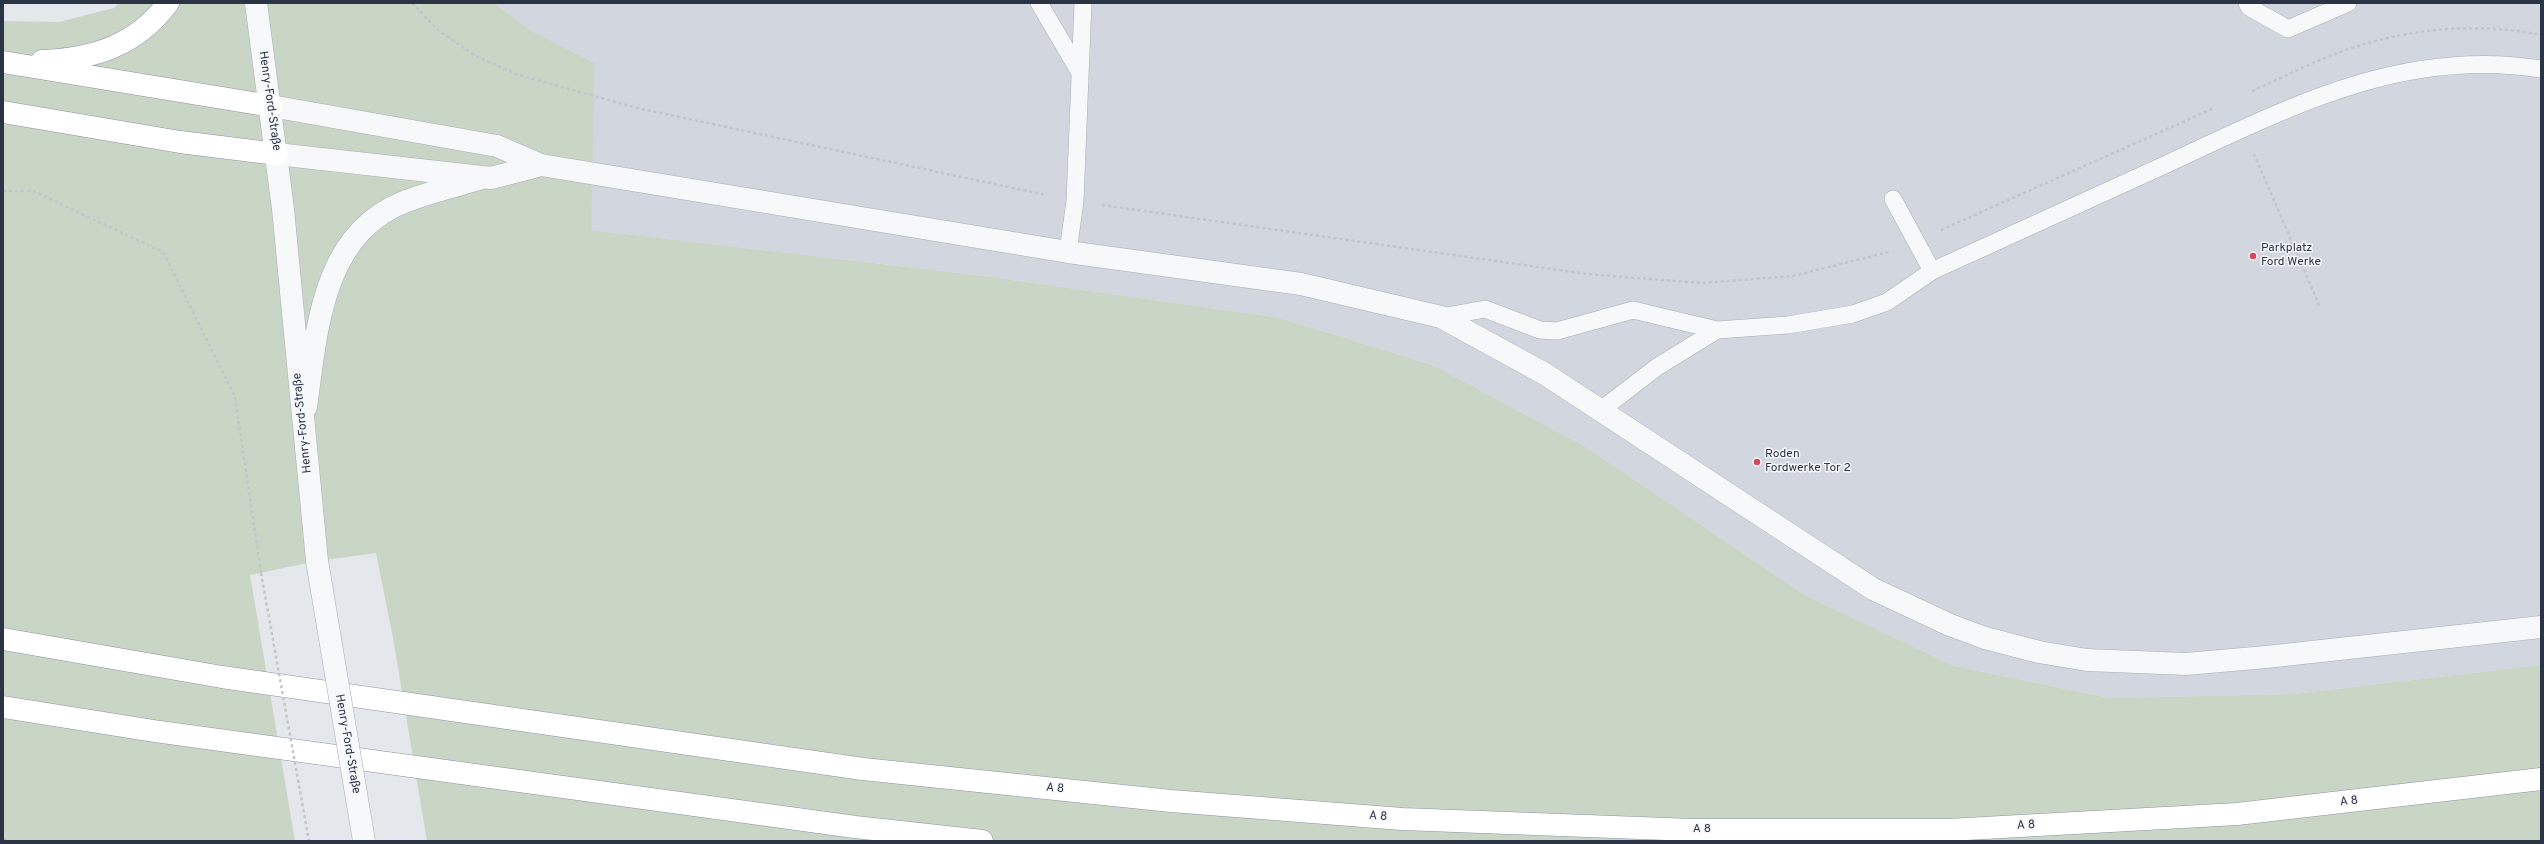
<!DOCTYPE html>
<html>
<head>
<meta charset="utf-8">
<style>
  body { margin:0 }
  #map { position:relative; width:2544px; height:844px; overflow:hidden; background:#e4e7ec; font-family:Overpass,sans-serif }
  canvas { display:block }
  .frame { position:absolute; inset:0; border:4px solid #2b3445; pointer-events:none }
</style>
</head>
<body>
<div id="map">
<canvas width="2544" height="844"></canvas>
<div class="frame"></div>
</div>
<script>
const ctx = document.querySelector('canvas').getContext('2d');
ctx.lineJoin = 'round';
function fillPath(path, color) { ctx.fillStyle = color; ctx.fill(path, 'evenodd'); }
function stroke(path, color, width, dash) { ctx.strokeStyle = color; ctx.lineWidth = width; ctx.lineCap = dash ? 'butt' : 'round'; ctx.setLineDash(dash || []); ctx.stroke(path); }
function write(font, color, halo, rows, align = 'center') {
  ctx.font = font + ' Overpass,sans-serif'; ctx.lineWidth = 3; ctx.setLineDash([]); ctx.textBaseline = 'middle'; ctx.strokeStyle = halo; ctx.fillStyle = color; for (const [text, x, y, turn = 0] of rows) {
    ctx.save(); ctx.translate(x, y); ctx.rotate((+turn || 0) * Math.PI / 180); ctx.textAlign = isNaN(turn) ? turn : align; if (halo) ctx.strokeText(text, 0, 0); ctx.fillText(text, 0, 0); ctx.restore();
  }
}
const built = new Path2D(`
  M494,3H2541V665L2293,694L2110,698L1954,666L1805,595L1586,447L1435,366L1281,318L984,276L590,230L595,63L532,31Z`);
const green = new Path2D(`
  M119,3H494L532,31L595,63L591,230L984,276L1281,318L1435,366L1586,447L1805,595L1954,666L2110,698L2293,694L2541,665V841H427L393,638L376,553L317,561L250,575L295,841H3V21L59,22L114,8Z`);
const path = new Path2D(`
  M412,3L439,31L476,56L516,74L637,108L1046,195
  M2252,91C2284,77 2316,60 2349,49C2411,28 2477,22 2541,35
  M2254,154L2320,307
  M3,191H33L163,252L235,397L261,573
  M1102,205L1587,274L1702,283L1793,276L1889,252
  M1941,230L2212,109
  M3,839L11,841`);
const service = new Path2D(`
  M1039,3L1079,71
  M2247,3L2249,7L2288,29L2348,3
  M1893,199L1932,271
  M1068,252L1075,201L1083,3
  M1441,317L1485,309L1540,330L1557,331L1633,310L1717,330L1788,325L1853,314L1887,302L1932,271C2008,237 2083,202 2158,168C2282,111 2400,46 2541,69
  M1601,410L1657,367L1717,330`);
const minor = new Path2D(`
  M271,106L497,146L541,165L1068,252L1301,284L1441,317L1545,374L1873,589L1950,625L1985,638L2039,652L2087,660L2186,664L2266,657L2541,627
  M277,154L491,178L541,165
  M306,407C317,331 321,235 404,202C429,192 456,186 482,178`);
const tertiary = new Path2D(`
  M256,3L283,209L317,561`);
const motorway = new Path2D(`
  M42,61C93,59 136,46 168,3
  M3,62L271,106
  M3,112L180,142L277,154
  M3,639L222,677L863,769L1171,801L1402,819L1693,830H1948L2237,814L2541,779
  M3,707L154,731L855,827L982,841`);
const pathBridge = new Path2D(`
  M261,573L309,841`);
const tertiaryBridge = new Path2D(`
  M317,561L364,841`);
const markers = [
  [2253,256,4,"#d1495b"],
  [1757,462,4,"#d1495b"]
];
const streetNames = [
  ["Henry-Ford-Straße",269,101,82],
  ["Henry-Ford-Straße",303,423,-96],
  ["Henry-Ford-Straße",347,744,80],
  ["A 8",1055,789,6],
  ["A 8",2349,802,-6],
  ["A 8",1378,817,4],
  ["A 8",2026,826,-3],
  ["A 8",1702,830]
];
const poiNames = [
  ["Parkplatz",2261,249],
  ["Ford Werke",2261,263],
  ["Roden",1765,455],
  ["Fordwerke Tor 2",1765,469]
];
fillPath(built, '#d2d6de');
fillPath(green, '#c9d6c5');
stroke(service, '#a9aeb7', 18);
stroke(minor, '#a9aeb7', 23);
stroke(tertiary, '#a9aeb7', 23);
stroke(motorway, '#8b94a3', 23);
stroke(path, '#c2c5cb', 2.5, [3, 3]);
stroke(service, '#f7f8fa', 17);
stroke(minor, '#f7f8fa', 22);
stroke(tertiary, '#f7f8fa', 22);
stroke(motorway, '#fff', 22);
stroke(tertiaryBridge, '#a9aeb7', 23, []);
stroke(pathBridge, '#c2c5cb', 2.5, [3, 3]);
stroke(tertiaryBridge, '#f7f8fa', 22);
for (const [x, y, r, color] of markers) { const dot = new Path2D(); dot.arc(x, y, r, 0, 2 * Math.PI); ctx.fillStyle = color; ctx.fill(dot); stroke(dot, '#f4f6f9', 1.5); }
write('12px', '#2b3445', '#f4f6f9', streetNames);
write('12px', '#2b3445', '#f4f6f9', poiNames, 'left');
</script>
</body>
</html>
